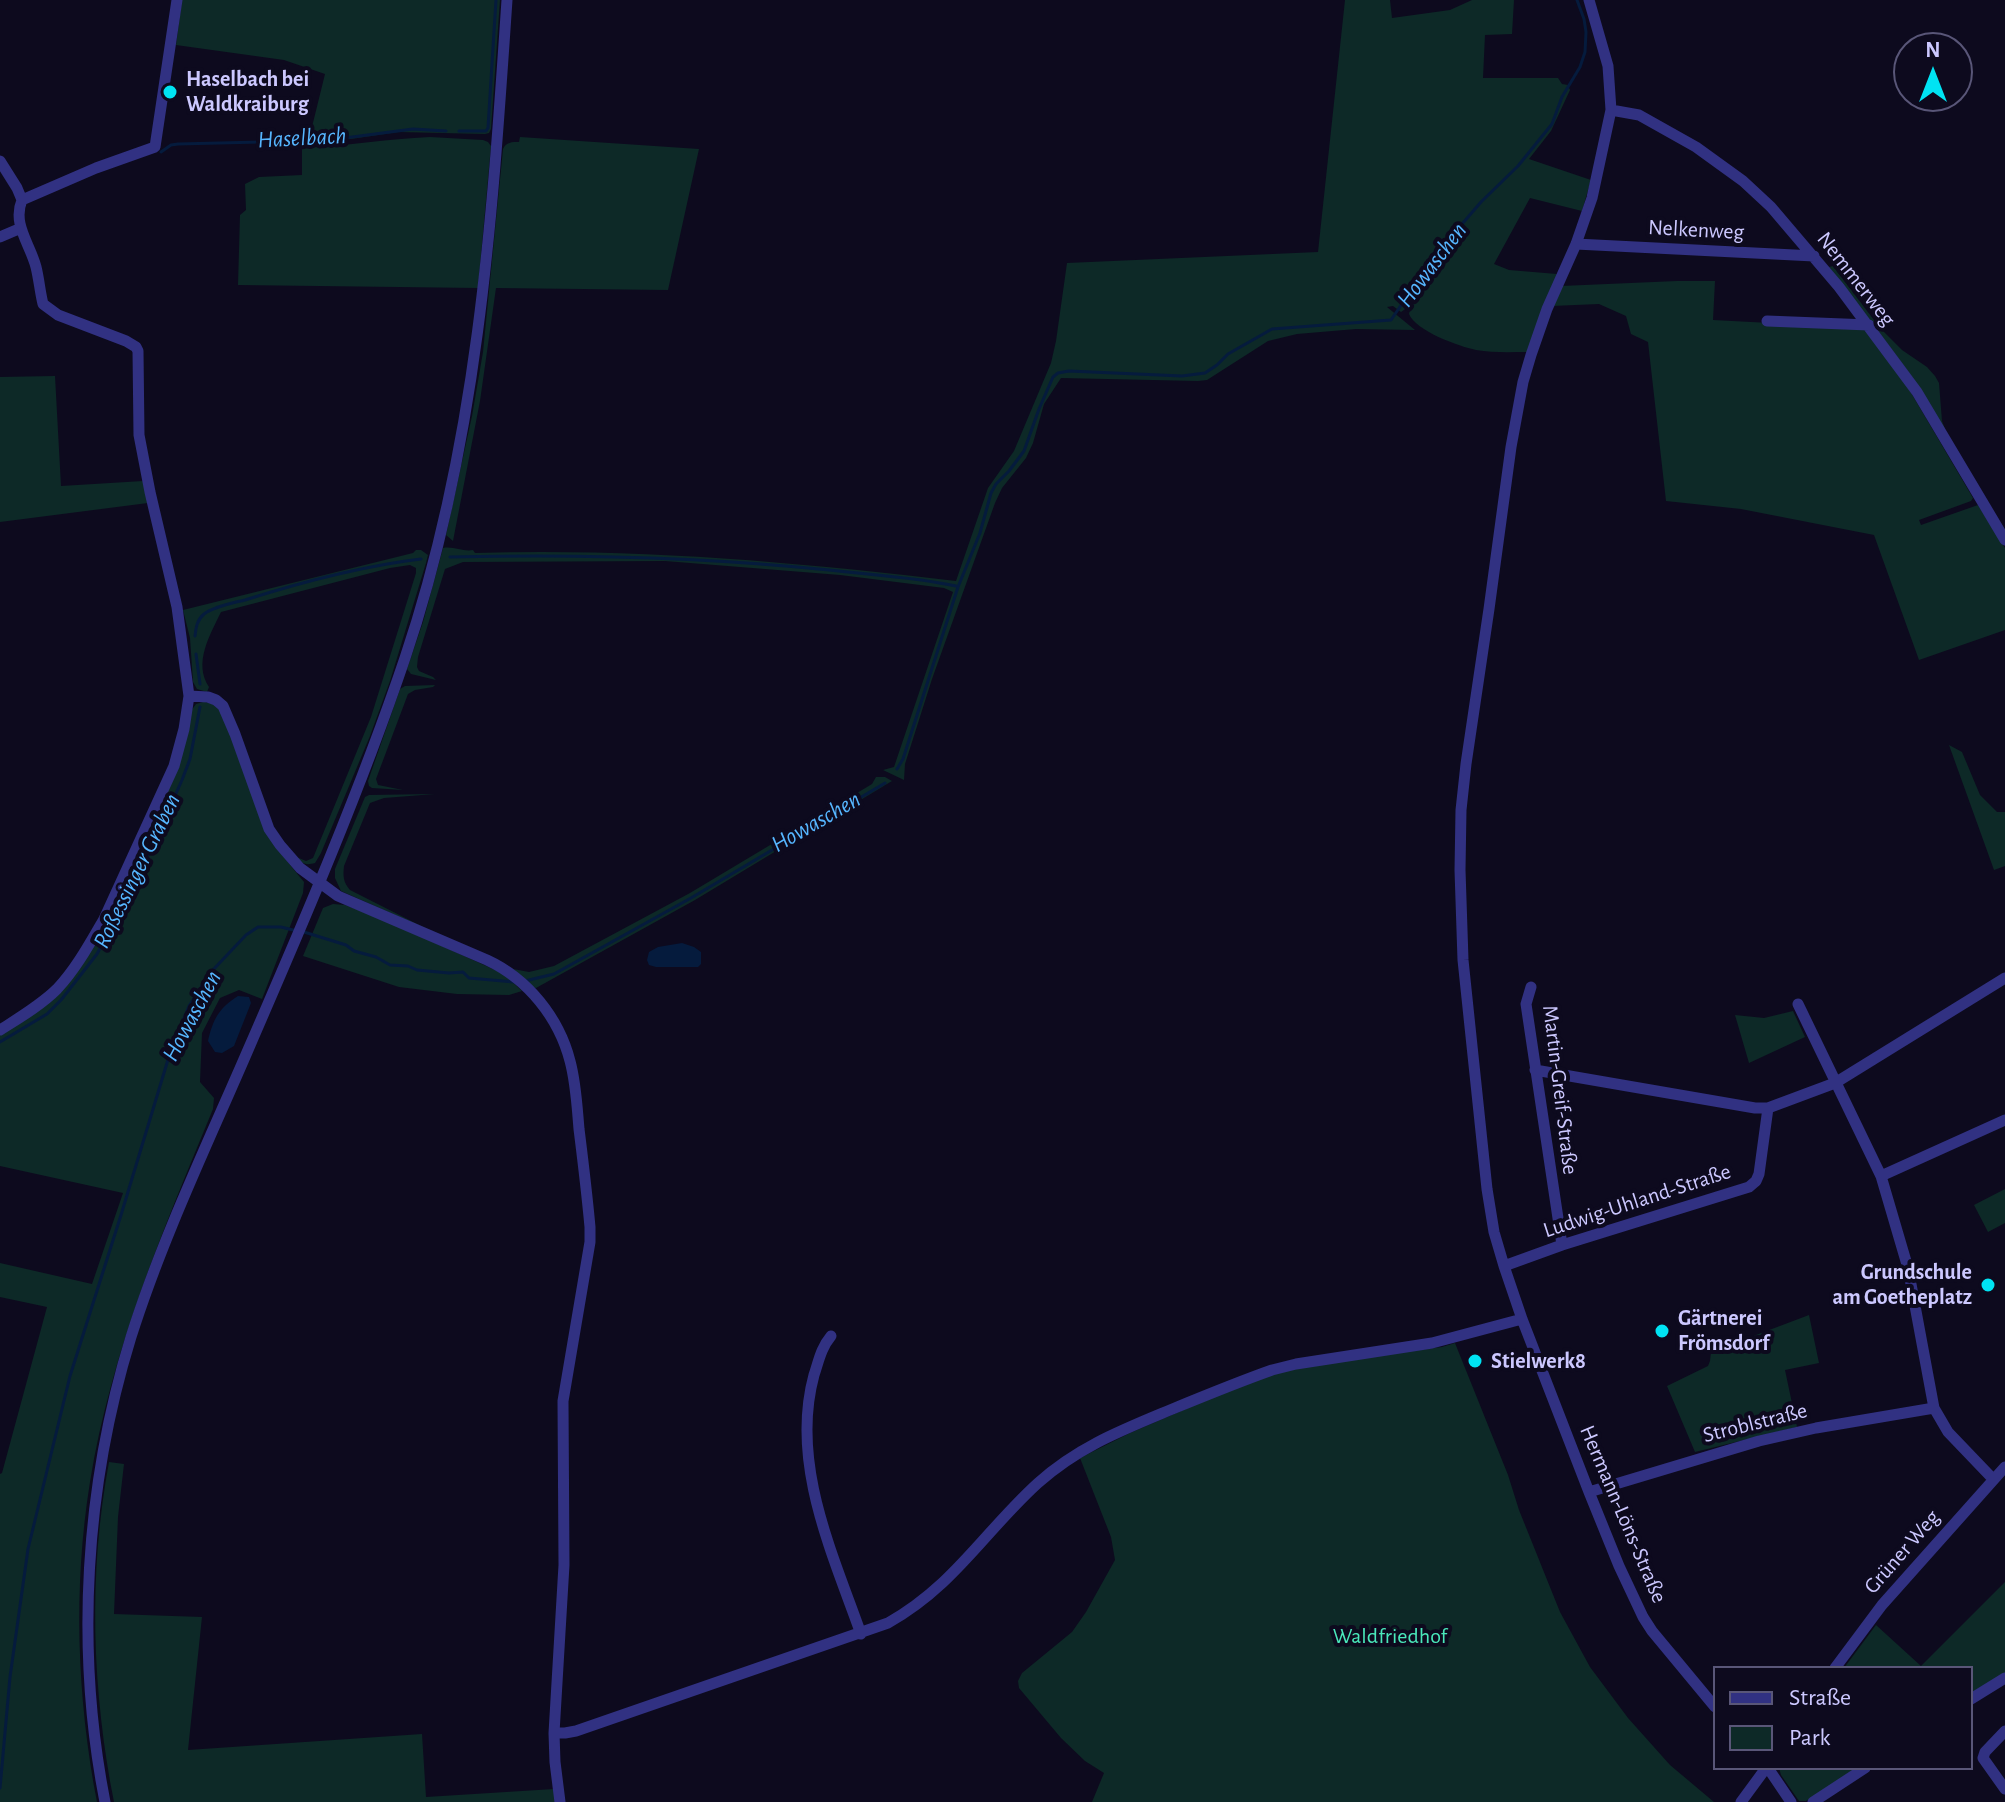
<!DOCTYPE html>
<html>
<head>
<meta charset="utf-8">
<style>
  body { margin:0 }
  #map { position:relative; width:2005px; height:1802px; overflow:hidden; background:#0d0a1e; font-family:"Alegreya Sans",sans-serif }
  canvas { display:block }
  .legend { position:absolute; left:1713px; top:1666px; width:260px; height:104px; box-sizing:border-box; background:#0d0a1e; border:2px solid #595678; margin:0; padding:10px 14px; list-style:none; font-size:24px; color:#ccc8ff }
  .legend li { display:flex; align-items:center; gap:16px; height:40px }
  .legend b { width:40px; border:2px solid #595678 }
  .north { position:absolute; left:1893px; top:32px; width:80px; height:80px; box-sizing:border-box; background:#0d0a1e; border:2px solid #595678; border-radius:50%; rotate:0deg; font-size:22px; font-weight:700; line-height:32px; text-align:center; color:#ccc8ff }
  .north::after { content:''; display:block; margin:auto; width:28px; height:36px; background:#00e3f3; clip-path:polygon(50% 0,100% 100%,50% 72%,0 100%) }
</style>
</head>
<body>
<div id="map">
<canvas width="2005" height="1802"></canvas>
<ul class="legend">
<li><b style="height:10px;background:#313182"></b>Straße</li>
<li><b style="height:22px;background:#0d2927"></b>Park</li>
</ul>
<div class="north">N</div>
</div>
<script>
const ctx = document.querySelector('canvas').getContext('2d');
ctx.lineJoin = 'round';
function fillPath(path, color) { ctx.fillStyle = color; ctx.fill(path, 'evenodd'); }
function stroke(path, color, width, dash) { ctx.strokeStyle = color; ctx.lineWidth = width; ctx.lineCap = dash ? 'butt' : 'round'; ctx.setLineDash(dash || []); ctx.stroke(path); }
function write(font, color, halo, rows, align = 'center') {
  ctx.font = font + ' "Alegreya Sans",sans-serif'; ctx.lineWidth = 8; ctx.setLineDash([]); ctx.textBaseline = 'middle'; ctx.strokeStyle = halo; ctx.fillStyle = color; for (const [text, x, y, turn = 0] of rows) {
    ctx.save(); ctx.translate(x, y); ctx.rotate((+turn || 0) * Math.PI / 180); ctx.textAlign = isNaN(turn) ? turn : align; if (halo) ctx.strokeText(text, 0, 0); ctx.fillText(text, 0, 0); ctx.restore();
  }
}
const green = new Path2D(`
  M182,0H500L491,129L489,133L485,134L399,132L351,139L303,143L310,135L325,74L284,60L176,45Z
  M1345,0H1390L1392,18L1450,10L1472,0H1514L1512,34L1485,35L1483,78H1558L1562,84L1568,85L1570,90L1551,131L1529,159L1591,180L1582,211L1530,198L1494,264L1509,270L1557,274L1528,352C1511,352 1493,353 1476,350C1458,346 1416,331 1409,314L1411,305L1401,312L1393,306L1387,307L1415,330L1356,329L1297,334L1268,341L1207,380L1198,381L1061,378L1044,404L1033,443L1026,458L1002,488L995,503L932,679L905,764L904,780L883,770L894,767L953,592L944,588L840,575L665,561L463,562L445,569L418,657L417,667L419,671L433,677L436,680L411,674L407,669L423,622L443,548C454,546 463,552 473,550L475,553C637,548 796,562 956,581L988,488L1014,451L1051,363L1056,341L1067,263L1318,252Z
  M430,137L483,140L488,142L491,146L478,288L238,285L240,215L246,210L245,184L259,177L302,175V148C345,146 387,139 430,137Z
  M520,137L699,149L668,290L496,288L480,401L453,541L446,535L472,416L483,352L503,149C506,142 512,142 519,142Z
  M1833,266L1880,328L1902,350L1927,367L1935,376L1939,383L1942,421L1949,440L1912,377L1879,332L1829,267Z
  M1677,281H1715L1713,320L1866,328L1900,374L1973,498L1971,501L1919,520L1921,525L1978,505L2005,548V630L1919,660L1874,535L1741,509L1666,501L1648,342L1631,334L1626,316L1599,304L1552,306L1561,286Z
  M55,376L61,486L143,481L148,503L0,522V377Z
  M416,550H421L428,555L426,563L390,681L370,736L321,853L315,863C305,866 301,863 294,856L306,861L313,858L371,717L416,573V568L410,565L390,568L221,612C210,635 193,663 209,687L207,692L197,689L193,682L190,638L183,610L413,553Z
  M435,685L433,687L415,690L408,694L376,779L378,785L403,790L372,788L369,786L368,781L400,689L405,686Z
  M203,702C206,702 212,703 215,705C234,718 257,811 271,837C280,853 292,867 304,882L303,893L262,999L239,990L220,998L202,1033L200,1082L214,1098L213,1109C163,1230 111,1352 90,1482C73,1587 77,1698 97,1802H0V1474L2,1473L47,1307L0,1297V1263L92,1284L123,1193L0,1166V1035L40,1008L101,934L191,711L196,704Z
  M1949,745L1962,752L1980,795L1997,812H2005V866L1994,870Z
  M876,777H885L892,781L695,900L536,988L531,987L513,969L529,972L554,966L690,893L872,784Z
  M435,794L384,798L370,803L344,866C343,876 343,882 350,890L427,929L341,891L335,878V869L365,797L369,795Z
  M333,904L345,905L380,918L504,974L522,991L509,995L457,994L399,987L303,956L323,908Z
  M1793,1011L1805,1037L1749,1063L1735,1015L1764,1018Z
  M2005,1189V1223L1988,1232L1974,1205Z
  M1809,1315L1819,1363L1785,1370L1797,1427L1695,1452L1667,1386L1708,1366L1710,1361L1711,1352Z
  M1455,1343L1508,1475L1519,1510L1560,1612L1590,1667L1628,1718L1670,1765L1714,1802H1092L1104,1773L1085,1761L1061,1738L1019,1688L1018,1681L1022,1673L1072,1632L1086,1612L1115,1560L1111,1537L1080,1458L1130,1433L1260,1377L1325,1362L1442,1347Z
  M109,1462L124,1464L118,1517L114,1614L202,1617L188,1750L422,1734L426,1797L554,1789L556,1802H114C92,1690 88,1575 109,1462Z
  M2005,1582V1673L1971,1693V1668H1844L1876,1625L1921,1666Z
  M1779,1768H1857L1806,1801H1799L1781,1775Z`);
const water = new Path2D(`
  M682,943L694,947L701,952V964L698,967H656L649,965L647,960L649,952L658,947Z
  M238,996L249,997L251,1003L234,1046L222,1053L215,1052L208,1041C213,1019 219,1008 238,996Z`);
const stream = new Path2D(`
  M459,131H486L488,128L496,0
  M161,152L171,145L178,144L302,141L337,139L413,129L446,131
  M450,557C576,554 703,557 829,570C871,575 914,577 956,586
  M195,636C196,627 197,620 204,614C215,606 233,603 245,600C302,582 362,566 421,559
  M196,654L200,684
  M897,769L903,759L958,587L980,533L991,493L996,484L1009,471L1024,451L1039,409L1053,377L1058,373L1069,371L1182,376L1205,373L1217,365L1228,354L1272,329L1391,320L1421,276L1456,231L1481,202L1518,166L1552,124L1562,97L1580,67L1585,52L1586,32L1584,19L1577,0
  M304,932L346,945L354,951L376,957L390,965L408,966L417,970L449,973L463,972L469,978L514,982
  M525,981L554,974L691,898L885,783
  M0,1042L47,1014L61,1000L97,954L142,869L182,780L190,759L200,707
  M0,1788L10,1677L28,1549L70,1376L121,1215L170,1053L189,1006L211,972L246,935L258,927H281L297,931`);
const minor = new Path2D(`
  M1589,0L1608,66L1611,110L1592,198L1576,244L1547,309L1531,355L1523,382L1511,447L1489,609L1466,764L1461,810L1460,870L1463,960L1487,1189L1494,1232L1504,1266L1522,1319L1589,1492L1619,1566L1643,1617L1652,1631L1715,1707
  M1611,110L1639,115L1696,147L1743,181L1771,207L1839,287L1917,392L2005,540
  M0,161L17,188L22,200C12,224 30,244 36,267C39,279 40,292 43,304L58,315L126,341L136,347L138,351L139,435L150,492L177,607L189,696L184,729L174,766L104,919C90,943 76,969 57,989C41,1005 19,1018 0,1030
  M22,200L96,168L155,147L177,0
  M0,237L21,228
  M1576,244L1814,256
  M1767,321L1869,325
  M189,696L208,697L216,700L223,706L235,734L269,829L280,845L300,868L338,896L487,960C528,979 559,1018 570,1061C576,1083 577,1106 579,1129C583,1161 587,1194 590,1227V1242L563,1401L564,1565L554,1733L555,1762L560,1802
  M1531,987L1526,1004L1562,1245
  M1798,1004L1881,1176L1908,1268L1934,1408L1948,1432L1993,1479
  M1535,1070L1755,1108H1768L1835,1083L2005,978
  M1881,1176L2005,1120
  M1504,1266L1562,1245L1749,1187L1756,1181L1759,1174L1768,1108
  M831,1336C821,1348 819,1360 814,1375C790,1463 832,1552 861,1634
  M1589,1492L1759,1441L1816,1428L1934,1408
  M1835,1668L1882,1605L2005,1467
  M1971,1699L2005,1678
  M2005,1731L1985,1752L1983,1758L2005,1789
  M554,1733H565L576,1731L888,1623C954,1586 984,1532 1038,1483C1078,1447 1122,1430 1170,1410C1204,1396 1238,1382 1272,1370L1296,1364L1432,1343L1522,1319
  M1768,1768L1791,1802
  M105,1802C75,1649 85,1486 131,1337C162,1239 207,1145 248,1050C304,921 360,791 405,658C477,445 492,223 507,0
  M1741,1802L1766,1768
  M1813,1802L1865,1768`);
const markers = [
  [170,92,8,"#00e3f3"],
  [1988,1285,8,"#00e3f3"],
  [1662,1331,8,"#00e3f3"],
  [1475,1361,8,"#00e3f3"]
];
const poiNames = [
  ["Haselbach bei",186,79],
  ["Waldkraiburg",186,104],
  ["Grundschule",1972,1272,"right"],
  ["am Goetheplatz",1972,1297,"right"],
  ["Gärtnerei",1678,1318],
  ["Frömsdorf",1678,1343],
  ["Stielwerk8",1491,1361]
];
const streetNames = [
  ["Nelkenweg",1696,230,3],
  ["Nemmerweg",1856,279,52],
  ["Martin-Greif-Straße",1560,1090,83],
  ["Ludwig-Uhland-Straße",1637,1201,-18],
  ["Stroblstraße",1755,1423,-14],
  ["Hermann-Löns-Straße",1623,1514,67],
  ["Grüner Weg",1902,1552,-49]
];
const parkNames = [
  ["Waldfriedhof",1390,1636]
];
const waterNames = [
  ["Haselbach",302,138,-3],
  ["Howaschen",1432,265,-53],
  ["Howaschen",816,822,-30],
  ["Roßessinger Graben",137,871,-64],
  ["Howaschen",192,1016,-62]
];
fillPath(green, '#0d2927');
fillPath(water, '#051b3d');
stroke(stream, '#051b3d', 3);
stroke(minor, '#313182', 11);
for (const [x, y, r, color] of markers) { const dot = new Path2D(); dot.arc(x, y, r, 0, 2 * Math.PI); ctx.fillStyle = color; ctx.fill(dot); stroke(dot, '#0d0a1e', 3); }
write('bold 22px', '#ccc8ff', '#0d0a1e', poiNames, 'left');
write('22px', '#ccc8ff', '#0d0a1e', streetNames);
write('22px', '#4ae8bb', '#0d0a1e', parkNames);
write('italic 24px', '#56b6ff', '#0d0a1e', waterNames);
</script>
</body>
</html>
